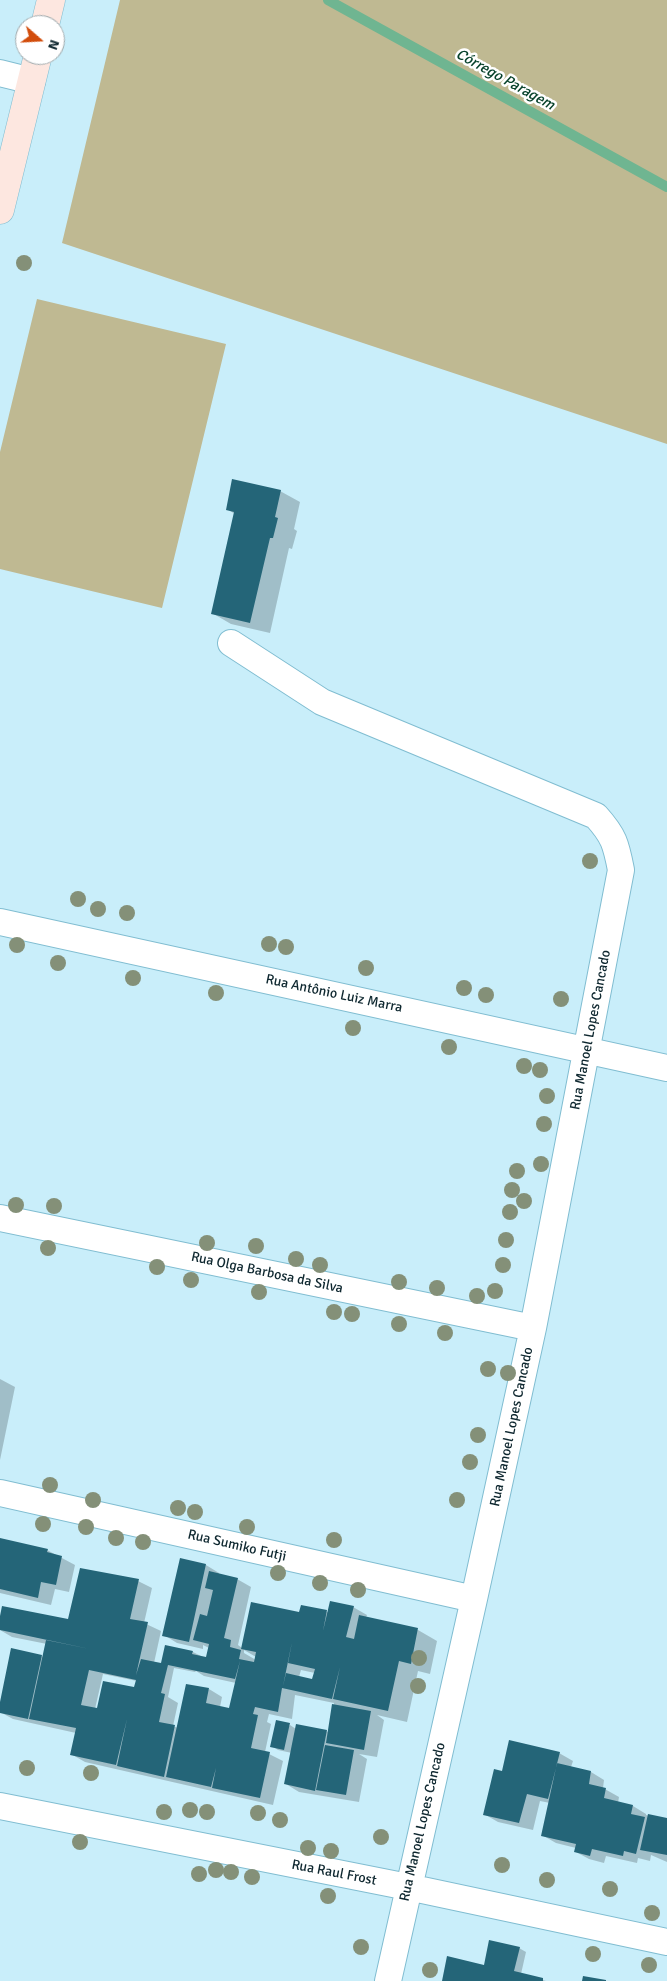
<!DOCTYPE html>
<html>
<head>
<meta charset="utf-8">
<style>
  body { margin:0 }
  #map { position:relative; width:667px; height:1981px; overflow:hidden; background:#c9eefa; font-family:Signika,sans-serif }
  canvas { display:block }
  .north { position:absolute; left:15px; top:15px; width:50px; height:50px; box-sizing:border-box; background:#fff; border:1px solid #9fa9ac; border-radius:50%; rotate:109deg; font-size:14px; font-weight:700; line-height:20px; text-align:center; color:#0e272f }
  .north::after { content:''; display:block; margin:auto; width:18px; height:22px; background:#d24d0c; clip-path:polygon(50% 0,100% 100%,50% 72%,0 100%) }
</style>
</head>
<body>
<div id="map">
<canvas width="667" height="1981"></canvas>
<div class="north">N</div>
</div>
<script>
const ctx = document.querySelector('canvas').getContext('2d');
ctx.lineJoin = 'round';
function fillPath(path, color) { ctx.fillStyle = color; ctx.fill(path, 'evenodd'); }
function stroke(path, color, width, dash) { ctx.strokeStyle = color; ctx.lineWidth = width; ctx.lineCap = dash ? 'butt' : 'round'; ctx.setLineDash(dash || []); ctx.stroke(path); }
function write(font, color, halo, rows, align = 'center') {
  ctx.font = font + ' Signika,sans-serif'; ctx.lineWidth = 5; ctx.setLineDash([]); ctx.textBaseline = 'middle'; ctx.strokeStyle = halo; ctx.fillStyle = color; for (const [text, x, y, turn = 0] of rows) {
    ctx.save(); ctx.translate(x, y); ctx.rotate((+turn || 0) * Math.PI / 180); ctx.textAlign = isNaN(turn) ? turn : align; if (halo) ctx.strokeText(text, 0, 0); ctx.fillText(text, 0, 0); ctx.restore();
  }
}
const green = new Path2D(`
  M120,0H667V444L62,243Z
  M37,299L226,344L162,608L0,569V452Z`);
const shadow = new Path2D(`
  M280,491L300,502L294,529L297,531L292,549L289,548L270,633L231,624L212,613L235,514L227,509Z
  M0,1379L15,1387L0,1460Z
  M0,1540L47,1550L75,1565L69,1592L55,1589L51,1605L0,1593Z
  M181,1559L206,1565L219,1573V1575L237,1579L251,1587L238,1645L242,1648L300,1613L329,1612L353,1607L367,1615L366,1618L418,1630L437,1641L430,1674L418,1671L407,1722L377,1715L384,1720L377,1757L359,1754L367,1759L359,1802L299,1792L286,1784L292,1753L278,1750L272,1746L290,1725L296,1729L297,1726L329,1732L334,1703L295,1695L292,1719L269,1714L267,1722L271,1724L265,1752L283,1761L273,1805L85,1762L71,1754L76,1733L13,1719L0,1712L12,1650L44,1657L47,1644L12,1637L0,1630V1623L69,1620L138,1581L152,1588L144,1623L161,1631L154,1663L162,1665L166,1646L193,1652L207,1659L209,1648L203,1645V1649L177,1643L164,1635ZM244,1650L256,1657V1660L244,1653ZM174,1668L195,1672L196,1671L204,1676L236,1683L230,1709L220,1707L222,1697L209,1689L178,1728L173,1726L178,1703L168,1697ZM301,1670L315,1673L313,1680L299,1677ZM103,1674L137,1681L141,1690L95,1709Z
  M559,1753L573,1761L571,1767L591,1772L604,1780L603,1788L619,1797L618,1803L633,1806L646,1814V1815L667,1820V1862L651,1855L650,1861L638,1858L637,1863L606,1856L604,1863L589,1859L576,1852V1848L556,1843L542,1835L550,1803L540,1801L533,1830L498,1822L484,1814L503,1773Z
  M519,1948L526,1952L521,1974L546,1981H443L485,1966Z`);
const stream = new Path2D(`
  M328,0L667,187`);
const building = new Path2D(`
  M232,479L281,490L275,517L278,518L273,538H270L250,623L211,614L234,512L226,510Z
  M0,1538L48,1549L47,1552L62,1556L56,1585L41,1582L38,1598L0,1589Z
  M180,1558L206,1564L189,1642L162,1636Z
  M80,1568L139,1579L130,1619L148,1622L136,1675L141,1659L161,1663L165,1645L193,1651L192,1654L206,1657L209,1644L193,1640L200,1614L207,1616L213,1590L205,1588L209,1571L238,1578L224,1638L231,1640L230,1647L241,1650L239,1659L254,1662L256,1652L241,1649L251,1602L299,1612L301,1605L327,1610L323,1631L330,1601L354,1606L346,1637L354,1639L359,1615L418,1628L411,1664L399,1661L388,1711L333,1699L340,1667L332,1699L282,1688L278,1712L255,1707L253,1714L258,1715L251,1748L270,1752L260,1798L212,1788L216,1768L211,1787L166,1777L186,1684L209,1688L206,1703L229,1708L240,1661L235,1679L168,1665L161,1693L165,1694L159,1722L175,1725L164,1777L117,1766L127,1719L116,1765L70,1755L76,1728L29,1719L46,1640L90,1649L0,1630V1616L2,1606L68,1619ZM292,1642L288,1663L315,1669L312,1679L286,1673L283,1686ZM89,1670L136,1680L134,1687L103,1681L97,1708L81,1705Z
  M11,1648L42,1655L28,1719L0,1713V1702Z
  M332,1704L371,1711L364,1750L326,1743Z
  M276,1720L290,1723L284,1750L270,1747Z
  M296,1724L327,1730L315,1791L284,1784Z
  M509,1740L560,1752L548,1799L527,1794L519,1823L483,1815L494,1769L502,1771Z
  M325,1745L354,1750L346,1795L316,1790Z
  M557,1763L591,1771L589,1784L606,1788L604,1798L633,1805L631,1814L645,1817L636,1854L624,1851L623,1856L592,1849L590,1856L574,1852L576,1844L541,1836Z
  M648,1814L667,1818V1855L640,1850Z
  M489,1940L520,1947L514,1971L543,1978V1981H442L447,1956L484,1965Z
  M583,1976L606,1980V1981H582Z`);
const street = new Path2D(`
  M0,73L32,81
  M231,643L322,702L596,816C614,836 616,844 621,870L533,1328L474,1599L388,1981
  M0,922L667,1068
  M0,1218L533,1328
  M0,1493L474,1599
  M0,1806L408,1887L667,1942`);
const secondary = new Path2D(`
  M45,25L51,0
  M0,210L38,55`);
const trees = [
  [24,263],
  [590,861],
  [78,899],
  [98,909],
  [127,913],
  [269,944],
  [17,945],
  [286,947],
  [58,963],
  [366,968],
  [133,978],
  [464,988],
  [216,993],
  [486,995],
  [561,999],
  [353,1028],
  [449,1047],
  [524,1066],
  [540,1070],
  [547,1096],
  [544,1124],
  [541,1164],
  [517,1171],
  [512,1190],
  [524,1201],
  [16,1205],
  [54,1206],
  [510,1212],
  [506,1240],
  [207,1243],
  [256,1246],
  [48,1248],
  [296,1259],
  [320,1265],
  [503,1265],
  [157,1267],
  [191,1280],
  [399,1282],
  [437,1288],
  [495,1291],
  [259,1292],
  [477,1296],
  [334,1312],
  [352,1314],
  [399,1324],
  [445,1333],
  [488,1369],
  [508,1373],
  [478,1435],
  [470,1462],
  [50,1485],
  [93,1500],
  [457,1500],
  [178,1508],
  [195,1512],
  [43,1524],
  [86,1527],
  [247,1527],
  [116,1538],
  [334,1540],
  [143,1542],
  [278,1573],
  [320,1583],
  [358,1590],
  [419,1658],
  [418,1686],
  [27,1768],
  [91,1773],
  [190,1810],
  [164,1812],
  [207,1812],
  [258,1813],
  [280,1820],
  [381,1837],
  [80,1842],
  [308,1848],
  [331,1851],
  [502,1865],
  [216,1870],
  [231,1872],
  [199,1874],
  [252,1877],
  [547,1880],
  [610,1889],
  [328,1896],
  [652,1913],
  [361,1947],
  [593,1954],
  [649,1965],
  [430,1970]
];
const streetNames = [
  ["Rua Antônio Luiz Marra",334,994,12],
  ["Rua Manoel Lopes Cancado",591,1030,-79],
  ["Rua Olga Barbosa da Silva",267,1273,12],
  ["Rua Manoel Lopes Cancado",512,1427,-78],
  ["Rua Sumiko Futji",237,1546,13],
  ["Rua Manoel Lopes Cancado",423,1822,-77],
  ["Rua Raul Frost",334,1873,11]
];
const waterNames = [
  ["Córrego Paragem",505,80,29]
];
fillPath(green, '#bfb992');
fillPath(shadow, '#0003');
stroke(stream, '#6fb591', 10);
fillPath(building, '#246578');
stroke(street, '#80bdd1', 28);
stroke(secondary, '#80bdd1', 29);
stroke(street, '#fff', 26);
stroke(secondary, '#fde7e0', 28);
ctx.fillStyle = '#849078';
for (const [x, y] of trees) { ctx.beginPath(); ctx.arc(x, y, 8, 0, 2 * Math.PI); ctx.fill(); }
write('14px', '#0e272f', '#fff', streetNames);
write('italic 15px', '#07422b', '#fff', waterNames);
</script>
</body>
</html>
